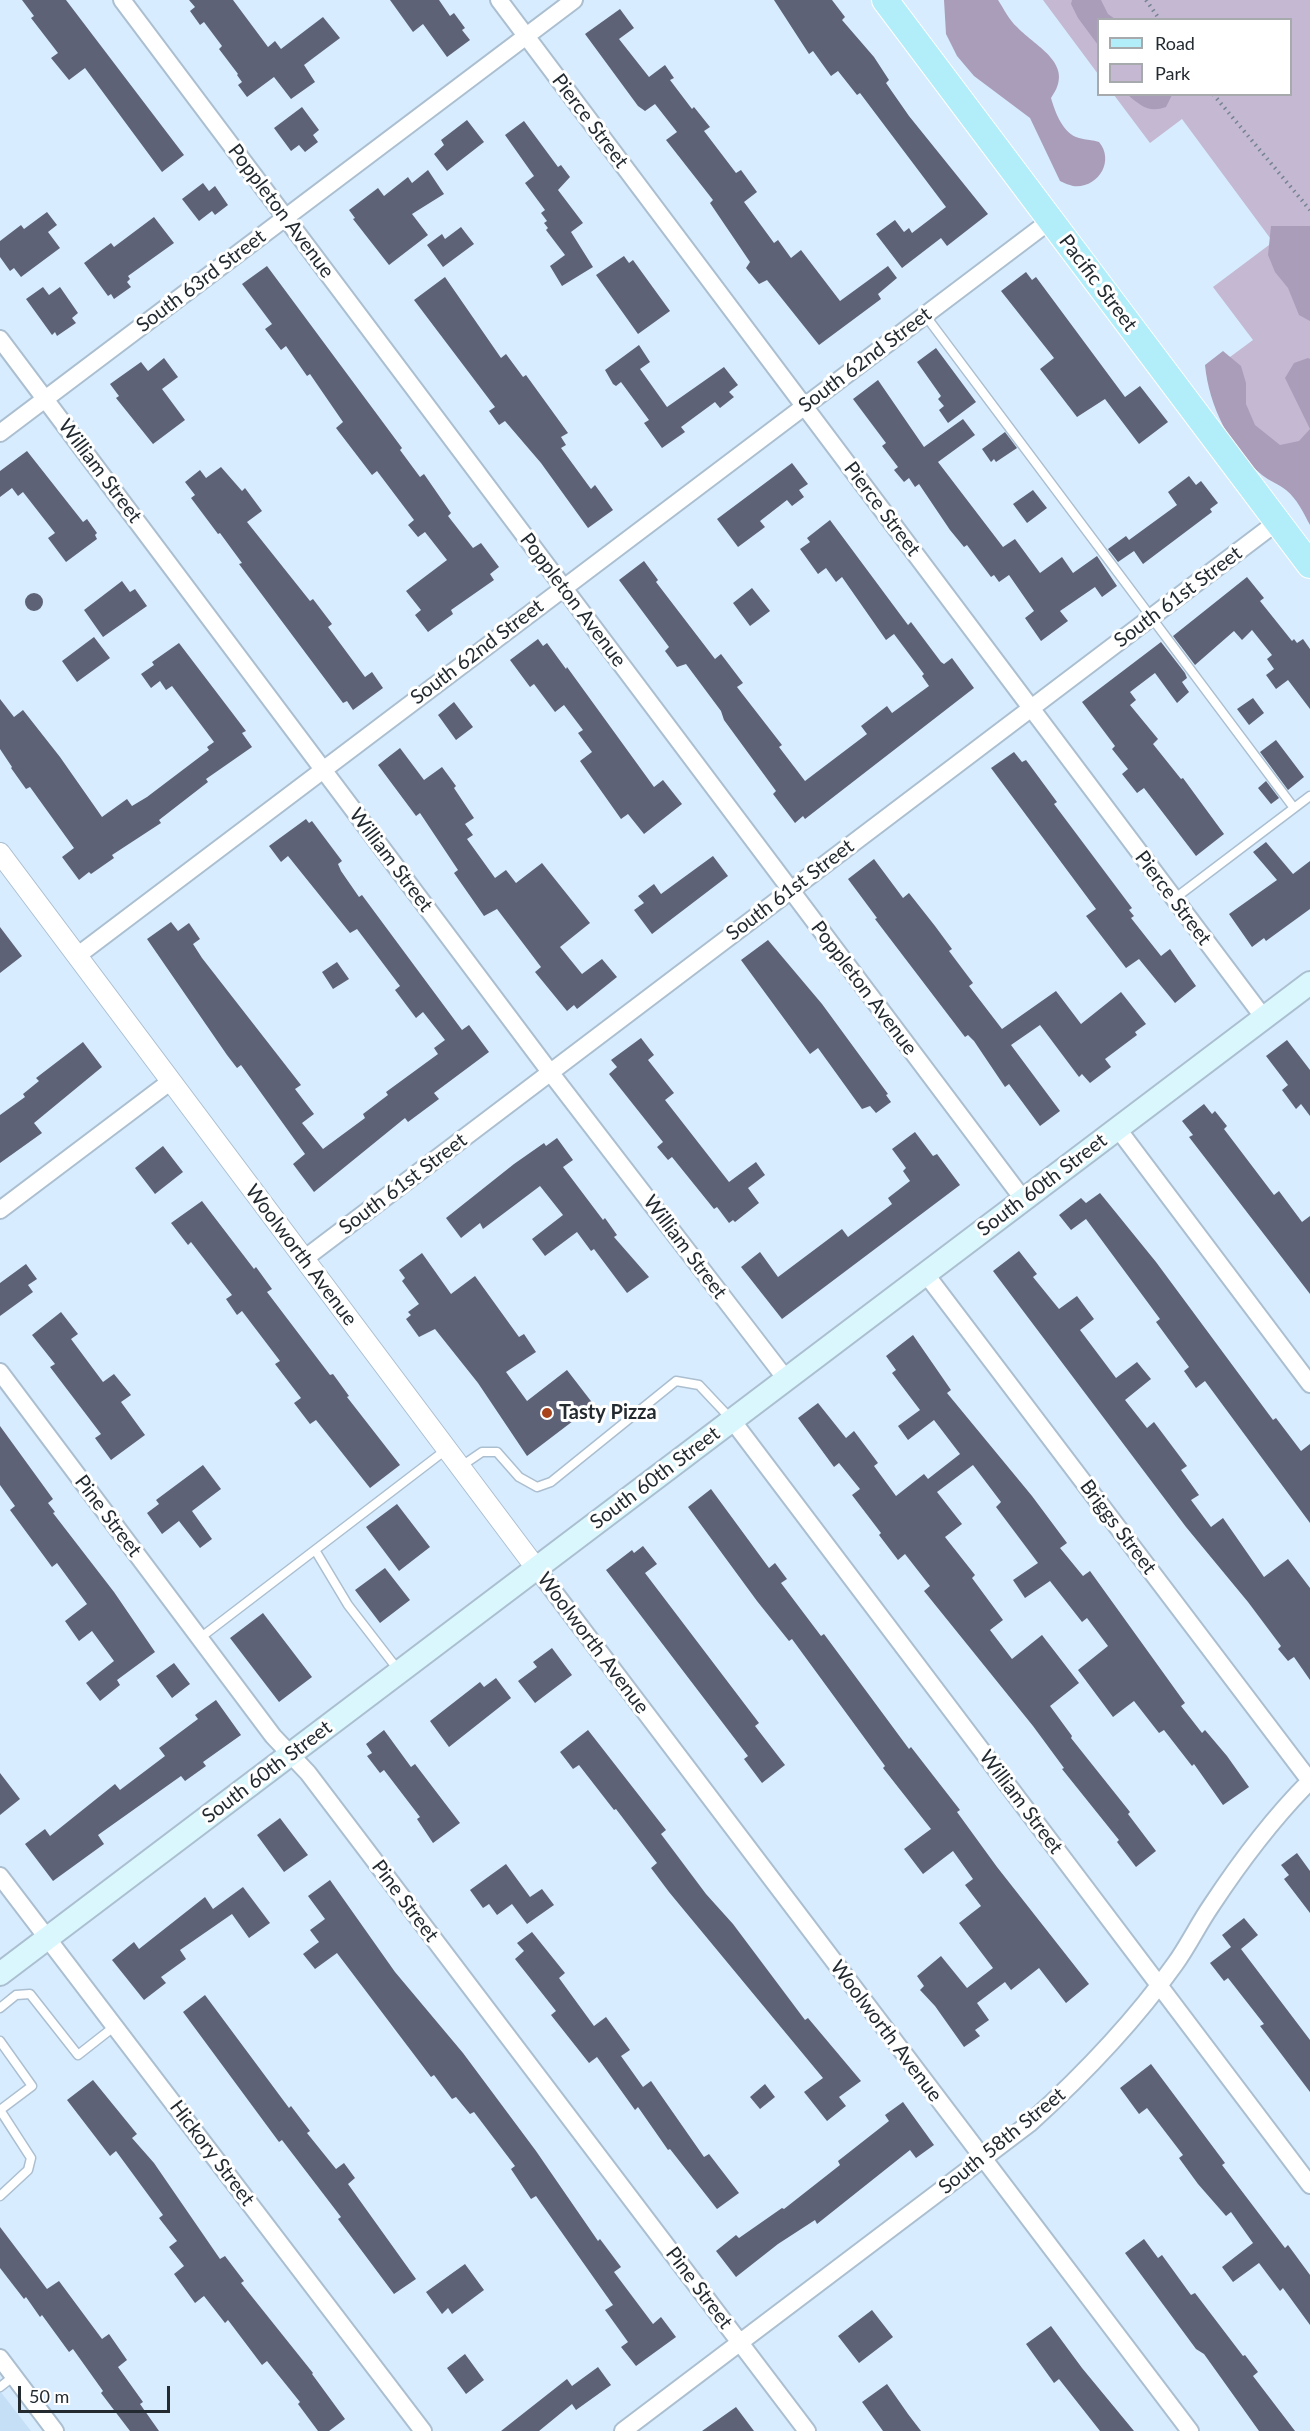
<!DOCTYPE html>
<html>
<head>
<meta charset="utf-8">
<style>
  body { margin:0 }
  #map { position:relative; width:1310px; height:2431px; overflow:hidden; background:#d7ecfe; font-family:Lato,sans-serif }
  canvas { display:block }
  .legend { position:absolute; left:1097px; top:18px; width:195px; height:78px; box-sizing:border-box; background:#fff; border:2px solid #a7aaad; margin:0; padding:8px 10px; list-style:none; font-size:18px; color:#232b31 }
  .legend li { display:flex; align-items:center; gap:12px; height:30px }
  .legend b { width:30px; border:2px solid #a7aaad }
  .scale { position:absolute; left:18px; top:2386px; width:152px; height:27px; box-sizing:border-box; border:3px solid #232b31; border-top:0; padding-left:8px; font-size:18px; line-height:21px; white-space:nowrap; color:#232b31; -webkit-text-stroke:4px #fff; paint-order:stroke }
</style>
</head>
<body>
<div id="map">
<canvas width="1310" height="2431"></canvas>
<ul class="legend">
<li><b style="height:8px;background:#b2eefa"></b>Road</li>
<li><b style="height:16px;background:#c4b8d3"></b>Park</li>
</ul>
<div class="scale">50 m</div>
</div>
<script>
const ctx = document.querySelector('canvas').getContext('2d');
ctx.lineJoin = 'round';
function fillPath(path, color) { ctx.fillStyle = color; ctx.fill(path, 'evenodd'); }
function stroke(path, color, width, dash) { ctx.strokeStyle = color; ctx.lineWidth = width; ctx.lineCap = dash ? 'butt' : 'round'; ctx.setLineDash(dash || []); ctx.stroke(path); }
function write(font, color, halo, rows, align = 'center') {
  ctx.font = font + ' Lato,sans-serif'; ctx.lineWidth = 6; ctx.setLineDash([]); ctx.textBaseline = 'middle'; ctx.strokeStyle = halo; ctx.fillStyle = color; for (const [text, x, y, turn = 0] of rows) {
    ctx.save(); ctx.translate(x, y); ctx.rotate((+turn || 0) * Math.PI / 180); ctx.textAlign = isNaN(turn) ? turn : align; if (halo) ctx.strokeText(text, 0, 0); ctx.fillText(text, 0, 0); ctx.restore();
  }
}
const built = new Path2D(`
  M0,2391L31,2431H0Z`);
const green = new Path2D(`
  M1043,0H1310V513L1207,374L1253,340L1213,287L1273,242L1182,119L1150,143L1114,95L1290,94V20H1098V74Z`);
const forest = new Path2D(`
  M944,0H998C1004,9 1009,20 1017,27C1037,48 1076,64 1051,98C1055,112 1063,134 1079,138C1086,140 1093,140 1099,142C1115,161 1098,189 1073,186C1069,185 1064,183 1060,181L1030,118L974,76L957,56L946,34Z
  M1072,0H1101L1108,14L1115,19L1098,20V45L1078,18L1071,4Z
  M1128,95L1172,94V95L1166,107C1149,113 1141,106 1128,95Z
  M1271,226H1310V321L1299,315L1288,288L1275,272L1268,255Z
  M1223,351L1241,366L1246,383V404L1255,425L1280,445L1299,441L1310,429V525C1303,512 1297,499 1286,490C1279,484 1269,481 1262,475C1230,448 1209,406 1205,365Z
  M1308,358L1310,359V429L1285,378L1294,363Z`);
const building = new Path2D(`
  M22,0H66L184,155L162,172L85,68L69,80L51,58L58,53L31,18L34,16Z
  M189,0H233L268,47L275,41L281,49L323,17L340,38L304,65L315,82L291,99L274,77L247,97L238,85L242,82L237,75L238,74L219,49L222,46L204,22L200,25L190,11L195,7Z
  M390,0H439L450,16L454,13L465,28L462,30L470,40L447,57L423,24L413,32Z
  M774,0H832L845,17L842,20L874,57L889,80L886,83L909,116L988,214L947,246L941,238L902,268L876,234L895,220L904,232L909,228L912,233L946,207L860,93L857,95L838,71L831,76L813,51L809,54Z
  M620,9L634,28L619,39L649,77L665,65L674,78L670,80L692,109L694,107L710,127L704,131L736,173L741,170L757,192L744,202L774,243L778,240L791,258L801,250L840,301L888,266L897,278L878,294L881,299L819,345L767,280L759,284L746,268L750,262L710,203L713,200L666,140L677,132L655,104L645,111L638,106L585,34Z
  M302,107L319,130L313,135L318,142L305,152L299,145L291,151L274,128Z
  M467,120L484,142L447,171L434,154L444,145L441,140Z
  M524,121L558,167L561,165L570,177L558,190L583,223L571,232L593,267L562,286L550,266L565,255L546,230L548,228L544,223L547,221L541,213L545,210L525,183L534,176L505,135Z
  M428,170L444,194L412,214L428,235L389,265L353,219L355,218L349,210L378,188L384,196L408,177L412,183Z
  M203,183L209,191L215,186L228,205L215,215L212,211L199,221L182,199Z
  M47,212L57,225L48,232L60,248L21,277L14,268L10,271L0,257V241L21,225L24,229Z
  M154,217L174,243L128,276L130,279L127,282L131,287L114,299L111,294L108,296L84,263L111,243L114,247Z
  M461,227L474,244L443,267L427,245L442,234L445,239Z
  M624,256L629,263L633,260L670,311L638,334L596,275Z
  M267,266L402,448L400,450L420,477L424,474L451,513L448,516L473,548L481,543L499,567L490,574L494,580L451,610L453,614L428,632L415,615L421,610L406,591L447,560L425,532L418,537L408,525L414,520L377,471L372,475L336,428L343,422L310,374L307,376L286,346L281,350L265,329L272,324L242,284Z
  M1026,272L1032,280L1036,277L1125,397L1140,386L1168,422L1139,444L1105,399L1077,417L1040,369L1054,358L1001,291Z
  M445,277L501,358L506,354L523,377L526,375L568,433L561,437L566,445L561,448L591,489L595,485L613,510L588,528L541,463L505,421L499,425L489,411L495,407L414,300Z
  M43,287L49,295L60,287L78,313L72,318L76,323L57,336L55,332L52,335L26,299Z
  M639,345L650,362L640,369L667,407L724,367L738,385L729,392L734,397L720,408L715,402L681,427L685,432L662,448L644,423L649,420L621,382L616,386L613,384L605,370Z
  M936,348L976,402L948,423L939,410L944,406L938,399L941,396L917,362Z
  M164,358L178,377L162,389L185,420L153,444L116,398L119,396L110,384L141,362L148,371Z
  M878,380L924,447L963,419L975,435L938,462L1003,547L1015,539L1040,573L1062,557L1073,573L1097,556L1117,586L1102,597L1095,587L1060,611L1068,621L1041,641L1025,618L1034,611L1009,575L999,582L994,575L991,577L967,545L964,547L950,530L919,484L915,487L909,478L904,482L894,470L898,467L882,446L886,443L853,399Z
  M1005,432L1017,448L996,462L994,459L991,462L982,449Z
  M27,451L83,522L87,519L97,533L95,535L97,539L66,562L48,538L55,533L23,492L18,496L12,488L0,497V471Z
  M792,463L808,484L799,490L804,497L792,506L787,500L760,521L765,527L738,547L717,519Z
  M221,467L242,491L245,488L262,511L247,522L310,601L313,599L332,624L328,627L365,677L372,672L383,688L353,710L347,701L343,703L239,564L242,563L220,533L218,534L191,498L195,495L185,482L200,470L206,478Z
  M1189,476L1196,485L1201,481L1218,503L1210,509L1212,512L1143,564L1134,551L1118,562L1108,549L1126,536L1129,540L1177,505L1168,492Z
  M1033,490L1047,508L1027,523L1013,504Z
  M830,520L908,625L911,622L941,662L944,664L952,658L974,688L805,819L803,816L795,823L773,794L776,791L724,720L721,711L686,664L677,667L665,651L669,647L619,580L644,561L658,580L656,582L715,659L721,654L743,683L737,687L782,745L779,747L805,781L867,734L861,726L887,706L892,713L929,686L922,676L924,674L894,634L886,640L842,577L836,582L826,568L818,574L800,549L810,542L807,538Z
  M1247,577L1264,598L1260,601L1292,641L1294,639L1297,643L1303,639L1310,649V709L1288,680L1276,689L1266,675L1274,669L1267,659L1272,655L1252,630L1242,640L1234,631L1195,665L1173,636Z
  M122,581L130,592L135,589L147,606L103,637L84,610Z
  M752,588L770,611L750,626L733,603Z
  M25 602a9 9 0 1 1 18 0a9 9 0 1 1-18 0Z
  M94,637L110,658L77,682L62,661Z
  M538,639L543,646L547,643L566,669L567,667L654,787L663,780L682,804L644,834L628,814L621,819L580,761L592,752L578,733L583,730L564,705L555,712L534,684L530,687L510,660Z
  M1161,642L1185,673L1187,678L1182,682L1189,692L1177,703L1155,673L1130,692L1136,700L1130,705L1158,739L1153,744L1181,779L1183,778L1224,834L1196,856L1144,788L1137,793L1122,774L1128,769L1112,749L1115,746L1082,702Z
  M179,643L246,731L242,733L252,747L206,779L208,782L159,820L161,823L112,855L114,858L91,874L89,872L79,880L62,857L74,848L30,787L26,789L11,768L12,767L0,749V699L14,717L23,710L60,757L102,817L127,799L132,806L147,797L209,750L207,747L214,742L172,686L166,690L160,681L151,688L141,674L154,665L152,662Z
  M1253,698L1264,713L1249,725L1237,709Z
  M454,702L473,727L456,740L438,715Z
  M1276,740L1304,777L1288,790L1260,752Z
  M400,748L424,780L442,767L456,786L454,788L474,818L465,824L473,835L467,839L495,878L506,870L516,883L542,863L590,923L560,947L582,974L602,959L617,977L577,1009L574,1005L567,1011L535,972L541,967L497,909L484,916L454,873L458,870L420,813L416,816L378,765Z
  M1014,752L1022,762L1026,760L1057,802L1054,804L1132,908L1129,910L1134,916L1131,918L1161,956L1170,949L1196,986L1175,1003L1139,959L1126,968L1086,916L1096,909L991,768Z
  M1266,781L1279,798L1271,804L1258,788Z
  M306,819L309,823L312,821L342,861L338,864L341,871L359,897L362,895L462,1030L469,1025L489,1052L434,1093L439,1099L408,1122L405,1118L314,1192L293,1164L305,1154L241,1065L237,1068L227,1055L147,939L171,922L178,931L189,923L200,939L193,944L202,958L301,1085L295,1089L314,1114L302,1123L323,1149L365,1118L363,1114L388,1095L386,1092L438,1054L434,1048L445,1040L423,1012L416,1018L395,990L400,986L357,929L350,933L288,856L281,862L269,846Z
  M1266,842L1293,874L1310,861V909L1266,941L1264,938L1252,947L1229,914L1277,880L1253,852Z
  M713,856L728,876L652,934L634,910L644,903L638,896L654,884L661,894Z
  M874,859L903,898L909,893L935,926L952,949L949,951L973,983L969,986L1002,1029L1056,991L1081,1024L1121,992L1146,1024L1135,1032L1137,1035L1105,1059L1111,1067L1090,1083L1082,1074L1079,1077L1040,1025L1011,1045L1060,1111L1040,1126L1009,1084L1005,1087L974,1041L968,1035L965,1037L875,919L877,918L848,879Z
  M0,927L22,956L0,973Z
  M768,940L822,1004L888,1094L886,1095L891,1102L876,1113L870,1106L862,1109L818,1048L810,1054L741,960Z
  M337,962L349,979L333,989L322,972Z
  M641,1038L654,1055L648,1060L674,1093L665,1100L729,1182L756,1162L765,1175L748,1188L759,1203L735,1222L733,1220L729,1223L717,1207L714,1209L672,1157L668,1160L657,1147L663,1142L609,1074L617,1067L611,1060Z
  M1287,1040L1310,1070V1116L1301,1104L1296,1109L1282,1090L1288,1085L1266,1056Z
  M83,1042L102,1067L34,1123L42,1133L0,1163V1115L25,1097L23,1094L39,1081L36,1078Z
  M1204,1104L1212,1114L1215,1111L1227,1126L1224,1129L1274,1195L1279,1191L1302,1222L1310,1216V1294L1189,1137L1193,1135L1182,1121Z
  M915,1132L933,1156L937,1154L960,1185L782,1319L741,1267L760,1252L778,1277L842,1229L848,1237L892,1204L888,1198L910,1181L903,1171L906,1168L892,1149Z
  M557,1138L573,1160L563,1167L603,1220L605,1218L617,1235L614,1237L649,1277L627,1293L594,1249L591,1251L577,1232L545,1256L532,1239L563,1215L540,1186L483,1229L480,1223L461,1238L446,1218L514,1164L544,1143L546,1146Z
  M163,1146L183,1172L155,1194L135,1168Z
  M1100,1193L1156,1262L1273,1420L1276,1418L1301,1451L1310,1444V1523L1205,1381L1196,1388L1184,1371L1189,1367L1156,1322L1160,1319L1086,1219L1071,1230L1059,1215L1081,1198L1086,1203Z
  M202,1201L254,1269L256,1267L272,1289L267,1292L330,1375L333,1374L349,1396L347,1397L400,1465L370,1488L316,1420L310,1424L294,1403L301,1398L275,1364L280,1361L242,1311L237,1315L226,1299L232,1295L191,1242L188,1245L171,1223Z
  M1019,1251L1037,1274L1033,1277L1059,1309L1077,1296L1094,1319L1080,1330L1116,1378L1137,1362L1151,1379L1125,1400L1147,1428L1154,1422L1187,1466L1181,1470L1199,1495L1191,1500L1211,1527L1223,1518L1264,1577L1288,1559L1310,1588V1680L1294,1657L1288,1661L1278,1649L1281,1646L1248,1602L1186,1527L993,1271Z
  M422,1253L451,1294L475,1276L519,1337L524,1334L536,1352L506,1372L527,1401L567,1370L594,1405L527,1456L478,1383L435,1329L419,1337L406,1319L411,1315L408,1312L419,1304L402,1281L405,1278L399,1270Z
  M26,1264L37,1279L28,1285L33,1292L0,1316V1283Z
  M61,1312L78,1334L71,1339L103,1382L114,1374L131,1395L121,1402L145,1435L111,1460L95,1438L101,1434L50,1367L55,1364L32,1335Z
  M913,1335L951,1390L947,1393L1032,1496L1067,1543L1060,1548L1083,1576L1090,1571L1185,1703L1181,1706L1202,1733L1205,1730L1227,1756L1249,1787L1223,1805L1194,1764L1192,1766L1164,1730L1159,1733L1134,1701L1113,1717L1078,1670L1108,1646L1087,1618L1082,1622L1050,1581L1025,1598L1013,1580L1038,1563L996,1507L1001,1502L973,1465L937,1492L962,1524L945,1537L975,1575L972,1578L1003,1620L990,1630L1012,1659L1042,1635L1079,1683L1050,1706L1072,1736L1071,1738L1130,1812L1128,1814L1156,1851L1136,1867L1117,1842L1119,1840L1062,1769L1064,1768L1033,1726L924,1591L930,1586L905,1554L898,1560L879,1535L881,1533L852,1495L860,1489L839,1463L834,1467L798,1418L818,1403L846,1438L854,1431L878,1463L874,1466L896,1496L924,1474L928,1479L960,1454L934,1420L908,1440L898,1426L920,1410L892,1373L896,1370L886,1356Z
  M0,1426L53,1499L48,1503L55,1512L53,1513L114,1592L155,1652L117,1680L120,1685L100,1701L86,1683L114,1661L92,1631L79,1641L65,1621L87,1604L57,1563L52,1567L10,1510L15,1506L0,1485Z
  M203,1465L221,1489L192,1511L212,1539L200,1548L179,1521L162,1534L147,1513L159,1504L156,1500Z
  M711,1489L769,1568L775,1563L787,1579L781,1583L821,1636L824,1634L909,1749L911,1747L960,1810L957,1812L997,1867L1089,1984L1066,2003L1039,1968L1011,1990L1005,1982L977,2003L989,2020L975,2030L980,2036L964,2047L935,2006L920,1990L924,1986L917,1976L941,1956L967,1988L993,1968L959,1923L981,1906L965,1885L973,1879L953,1851L923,1874L904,1849L931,1829L883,1768L885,1766L792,1639L789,1641L757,1601L688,1507Z
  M397,1504L430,1547L399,1571L366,1527Z
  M643,1546L657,1564L645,1573L759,1723L755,1726L785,1765L762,1783L744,1759L748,1756L606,1570L632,1550L634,1553Z
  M385,1568L410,1600L380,1623L355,1590Z
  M263,1613L312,1677L279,1702L230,1638Z
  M552,1648L572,1675L535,1703L518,1681L537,1667L533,1662Z
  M174,1663L190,1684L172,1698L156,1676Z
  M496,1678L511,1698L449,1747L430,1721L480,1682L484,1687Z
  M216,1700L241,1735L203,1762L206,1766L185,1781L181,1776L98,1835L104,1844L53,1881L25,1844L45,1829L50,1836L115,1784L120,1790L165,1756L159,1748L198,1719L195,1715Z
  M384,1730L411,1767L415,1764L460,1823L433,1843L417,1819L420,1817L384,1770L380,1773L367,1756L372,1753L366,1744Z
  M588,1730L666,1830L661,1834L706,1894L733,1924L805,2020L808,2018L861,2081L839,2097L846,2106L827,2121L804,2092L823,2078L669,1892L651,1868L657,1863L616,1809L614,1810L579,1765L573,1769L560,1752Z
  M0,1773L20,1799L0,1815Z
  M280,1818L308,1855L284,1872L257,1835Z
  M1297,1853L1310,1871V1913L1284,1879L1289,1875L1281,1865Z
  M506,1864L530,1897L542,1889L554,1905L527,1924L512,1904L497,1915L489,1904L483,1908L470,1890Z
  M330,1880L395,1972L463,2053L536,2151L598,2241L600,2239L621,2267L614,2272L653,2324L661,2317L676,2337L636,2366L621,2347L628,2342L605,2310L613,2305L536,2196L531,2199L511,2169L515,2166L474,2112L470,2114L456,2097L452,2099L434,2075L431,2077L337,1953L315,1969L303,1954L319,1942L310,1930L325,1919L308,1896Z
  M243,1887L270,1923L249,1938L232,1914L180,1950L186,1959L161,1977L166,1983L144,2000L112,1960L134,1942L139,1949L205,1897L213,1909Z
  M1244,1918L1258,1935L1241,1949L1310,2040V2092L1260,2026L1264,2024L1228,1978L1224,1981L1210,1963L1231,1947L1222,1935Z
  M532,1932L565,1973L559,1978L594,2026L606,2017L630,2050L621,2056L643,2087L651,2081L704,2157L709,2154L739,2193L717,2209L670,2149L668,2150L638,2107L635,2110L597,2057L589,2063L551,2015L556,2011L515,1959L524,1951L517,1943Z
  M205,1995L289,2108L291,2106L310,2131L307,2133L336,2169L344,2163L355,2178L348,2184L416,2279L394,2294L338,2219L341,2217L282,2140L279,2142L183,2012Z
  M1151,2064L1225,2163L1222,2165L1285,2248L1288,2245L1310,2275V2325L1283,2288L1280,2291L1259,2263L1233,2282L1222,2267L1253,2243L1231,2212L1226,2216L1198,2184L1179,2158L1183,2155L1147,2108L1139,2114L1120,2088Z
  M93,2080L137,2134L132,2138L154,2163L220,2259L225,2256L244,2281L241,2283L313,2373L312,2374L345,2419L329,2431H318L298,2404L300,2402L267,2361L262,2365L228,2320L225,2323L204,2296L195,2303L174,2274L184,2266L169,2247L177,2241L159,2218L163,2215L116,2151L110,2156L67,2100Z
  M765,2084L775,2097L760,2109L750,2097Z
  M903,2102L934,2145L916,2158L910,2150L817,2224L815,2220L778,2244L736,2277L716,2251L736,2235L739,2238L782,2208L784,2209L840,2165L838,2161L889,2121L885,2115Z
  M0,2227L47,2289L59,2281L102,2339L109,2334L127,2360L118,2367L143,2402L140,2404L159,2431H130L101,2393L103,2391L73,2349L69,2352L42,2315L40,2317L26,2297L24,2299L0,2268Z
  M1144,2239L1158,2258L1162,2255L1191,2295L1195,2293L1243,2356L1245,2355L1258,2372L1253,2376L1295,2431H1259L1204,2354L1196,2349L1125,2253Z
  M465,2264L484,2290L452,2314L448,2308L442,2314L426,2292Z
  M872,2310L893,2337L859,2363L838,2336Z
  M1051,2326L1082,2368L1134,2431H1100L1059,2379L1054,2383L1026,2344Z
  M465,2354L484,2380L466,2394L447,2368Z
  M598,2367L611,2385L576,2410L572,2404L539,2431H501L567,2379L572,2386Z
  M887,2384L908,2414L921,2431H883L862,2402Z
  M736,2407L754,2431H702Z`);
const path = new Path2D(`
  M1146,0L1160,20
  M1213,94L1310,210`);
const service = new Path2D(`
  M925,315L1294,808
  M1174,899L1310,796
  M460,1467L482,1452H497L519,1477L537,1487L551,1482L676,1381L699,1385L731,1419
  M315,1550L348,1605L399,1671
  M200,1638L447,1449
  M0,2008L16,1995L30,1994L78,2055L115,2026
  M0,2041L32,2086L0,2110
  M0,2196L28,2170L31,2158L0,2110
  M0,2387L14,2376`);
const minor = new Path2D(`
  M122,0L1023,1199
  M499,0L1264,1018
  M0,339L550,1072L786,1379
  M0,433L574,0
  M77,956L1051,220
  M1118,1129L1310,1384
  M0,1210L171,1081
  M304,1259L1277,522
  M925,1273L1310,1781
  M0,1372L273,1736L308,1773L807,2431
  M732,1420L1310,2185
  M536,1568L1190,2431
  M0,1876L423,2431
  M0,2358L55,2431
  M623,2431L1030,2123C1084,2074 1133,2023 1175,1964C1188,1946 1198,1925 1211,1906C1240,1862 1273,1818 1310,1781`);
const tertiary = new Path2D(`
  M0,853L536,1568`);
const secondary = new Path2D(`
  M0,1974L1310,983`);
const primary = new Path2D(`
  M885,0L1310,565`);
const markers = [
  [547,1413,6,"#a9431c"]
];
const streetNames = [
  ["Pierce Street",590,121,53],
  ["Poppleton Avenue",281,211,53],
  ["South 63rd Street",201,281,-37],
  ["Pacific Street",1098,283,53],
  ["South 62nd Street",865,360,-37],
  ["William Street",100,471,53],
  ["Pierce Street",882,509,53],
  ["South 61st Street",1178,597,-37],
  ["Poppleton Avenue",573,600,53],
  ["South 62nd Street",477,652,-37],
  ["William Street",391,860,53],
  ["South 61st Street",790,890,-37],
  ["Pierce Street",1173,898,53],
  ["Poppleton Avenue",864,988,53],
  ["South 61st Street",403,1184,-37],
  ["South 60th Street",1042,1185,-37],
  ["William Street",685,1247,53],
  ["Woolworth Avenue",301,1255,53],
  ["South 60th Street",655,1478,-37],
  ["Pine Street",108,1516,53],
  ["Briggs Street",1118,1527,53],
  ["Woolworth Avenue",593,1643,53],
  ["South 60th Street",267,1772,-37],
  ["William Street",1021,1802,53],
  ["Pine Street",405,1901,53],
  ["Woolworth Avenue",886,2031,53],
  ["South 58th Street",1002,2141,-39],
  ["Hickory Street",212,2153,53],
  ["Pine Street",699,2288,53]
];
const poiNames = [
  ["Tasty Pizza",559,1413]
];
fillPath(built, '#c5dff6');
fillPath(green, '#c4b8d3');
fillPath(forest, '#aa9dba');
fillPath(building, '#5d6277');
stroke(service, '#abbfd0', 11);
stroke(minor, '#abbfd0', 20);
stroke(tertiary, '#abbfd0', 22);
stroke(secondary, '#abbfd0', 26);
stroke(primary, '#fff', 28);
stroke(path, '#75838f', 4, [1.5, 4.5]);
stroke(service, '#fff', 8);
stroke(minor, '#fff', 16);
stroke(tertiary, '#fff', 20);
stroke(secondary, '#d9f7fd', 22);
stroke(primary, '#b2eefa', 26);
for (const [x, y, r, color] of markers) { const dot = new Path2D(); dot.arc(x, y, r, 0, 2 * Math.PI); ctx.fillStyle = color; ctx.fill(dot); stroke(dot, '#fff', 2); }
write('20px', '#232b31', '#fff', streetNames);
write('bold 20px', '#232b31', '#fff', poiNames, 'left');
</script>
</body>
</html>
